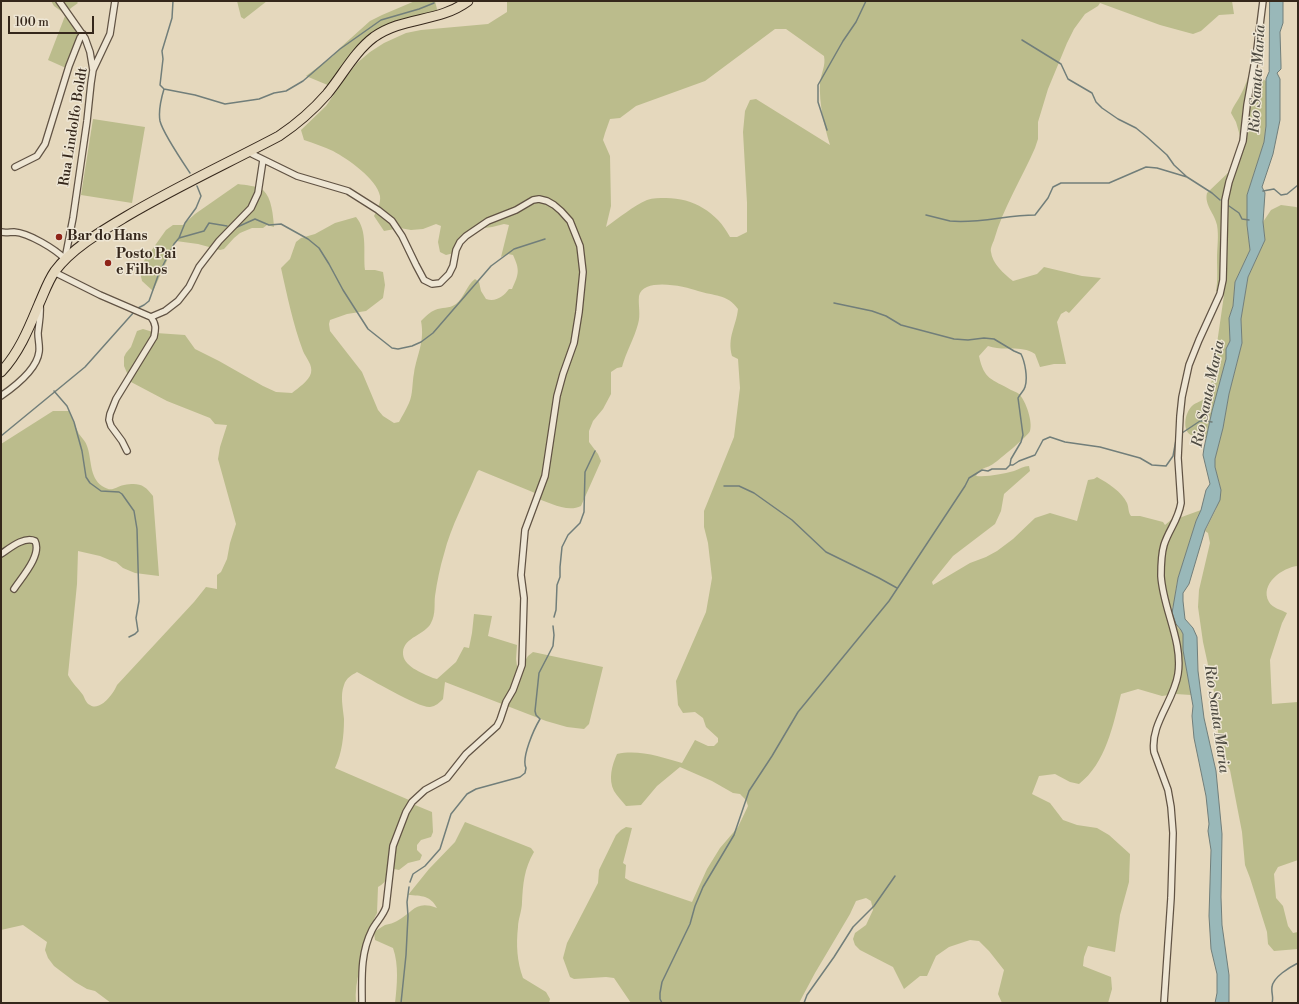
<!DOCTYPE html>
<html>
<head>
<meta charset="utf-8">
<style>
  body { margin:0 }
  #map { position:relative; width:1299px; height:1004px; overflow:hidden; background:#e5d8bd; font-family:"Libre Bodoni",serif }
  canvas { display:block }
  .frame { position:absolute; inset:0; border:2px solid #35271b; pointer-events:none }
  .scale { position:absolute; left:8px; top:16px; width:86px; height:18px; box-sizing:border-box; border:2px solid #35271b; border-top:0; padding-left:5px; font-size:12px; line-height:14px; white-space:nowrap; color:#35271b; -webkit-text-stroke:3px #eee6d4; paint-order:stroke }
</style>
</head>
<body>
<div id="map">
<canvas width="1299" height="1004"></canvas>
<div class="frame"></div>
<div class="scale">100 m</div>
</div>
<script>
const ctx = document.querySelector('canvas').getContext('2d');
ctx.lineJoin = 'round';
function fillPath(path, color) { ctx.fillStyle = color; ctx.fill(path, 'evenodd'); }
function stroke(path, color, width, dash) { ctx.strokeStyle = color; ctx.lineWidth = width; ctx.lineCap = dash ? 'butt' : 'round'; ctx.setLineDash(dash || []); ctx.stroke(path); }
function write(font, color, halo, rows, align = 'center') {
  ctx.font = font + ' "Libre Bodoni",serif'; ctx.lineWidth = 3; ctx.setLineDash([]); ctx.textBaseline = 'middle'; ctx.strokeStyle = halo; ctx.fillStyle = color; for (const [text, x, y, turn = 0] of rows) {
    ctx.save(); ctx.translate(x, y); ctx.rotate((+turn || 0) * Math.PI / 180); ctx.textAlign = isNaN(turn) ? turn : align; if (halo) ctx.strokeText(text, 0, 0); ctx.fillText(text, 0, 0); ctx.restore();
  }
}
const green = new Path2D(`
  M51,1H76L78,3L71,8L65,14L54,6Z
  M237,1H267L244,19L241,17Z
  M415,1H435L439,17L380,36L330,86L306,76L333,56L341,47L370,21L382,15Z
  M507,1H1232L1234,14L1219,15L1201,31L1193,34L1160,25L1100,3L1098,6L1085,14L1074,29L1067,43L1048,89L1038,122V139L1035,148C1022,178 1003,208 994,240C993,243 990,248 991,252C992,263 1004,274 1013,281L1037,274L1044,267L1082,276L1101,278L1069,313L1066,311L1061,314L1057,322L1066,364H1054L1040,367L1035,354C1020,344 1004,352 988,346L979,356C984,380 992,379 1011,390C1013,391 1017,392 1019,394C1026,401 1033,422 1030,431C1028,436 999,460 993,464C984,470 984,465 976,476C989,477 1002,474 1014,471C1019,469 1024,466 1029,466L1030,471L1004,494L1001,511L995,524L953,556L932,582L933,585L970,563L986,557L997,551L1013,539L1035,518L1050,513L1077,521L1088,480L1094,479L1097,477C1108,483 1122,492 1127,503C1129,508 1128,512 1131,516H1140L1163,522L1165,525L1178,514L1179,518L1201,510L1196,521L1178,578L1176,588L1175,602L1172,608L1178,628L1181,630L1183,634V650L1191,695L1176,694L1162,696L1138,689L1121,694C1113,725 1106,763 1079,784L1070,782L1055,774L1039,776L1032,794L1050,803L1063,820L1077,825L1097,828L1109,835L1130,854L1129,882L1120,915L1115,952L1088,946L1084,957L1083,966L1111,977L1112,989L1108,1003H1002L998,994L1004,970L989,951L979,941L970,940L949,947L936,956L927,976H920L904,989L893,967L860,950L855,945L853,939L855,933L866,925L873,910L871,901L866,898L856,901L850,914L815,973L799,1003H631L614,978L606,977L574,979L570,977L563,958L567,943L598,883L599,870L616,835L621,830L626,827L632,828L623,863L626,865L625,878L630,881L692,902L707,869L720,848L738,827L748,806L746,800L740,794L733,793L712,781L680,767L657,786L641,805L626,806C622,801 617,796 614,791C608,779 612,765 617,754C638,749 662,757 682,763L695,740L708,746H714L718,742V738L706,727L703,718L695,712L683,713L678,705L676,681L706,612L712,578L708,543L704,527V511L734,437L740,388L738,359L732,356C727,337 736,327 738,309C728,294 713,296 698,291C685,286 643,277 639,296C638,305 641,315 638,324C634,339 626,352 622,367L617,368L611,372V394L603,409L593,421L589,431V442L598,454L601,461L581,506C567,513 548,502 534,497L535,493L479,470L477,472C466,499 451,526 444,554C440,567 437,582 435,596C434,604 436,614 431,623C425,635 404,637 403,652C402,666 422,673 433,678L437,679L456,662L464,647L469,648L472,633L474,614L492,616L488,636L517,645L516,659L517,666L521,667L528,656L533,652L603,667L589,724L584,729L567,727L546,721L445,682L443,699C439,703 436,706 430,707C419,708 370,679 357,672C352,675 346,678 344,685C340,695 343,708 344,719C344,736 342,753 335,768L409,800L415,805L432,812L433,832L431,837L421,840L417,845V850L422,855L420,860L408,863L399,870L394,869C386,875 389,881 378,887L377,913L374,919V932C378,930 381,927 385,925C389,924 394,923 397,921C414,912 415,900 437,908C430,895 422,896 408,895L429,869L455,842L465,822L531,848L534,852C524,869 523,884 522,902C522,911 518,919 518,927C516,945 517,961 523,978L546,992L550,999L549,1003H395C397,985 399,965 393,948L375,940L374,932L370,937C363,958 354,981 356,1003H111L95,991L87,989L75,982L54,966L48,958L45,950L47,942L23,925L1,930V444L53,411H69C72,418 75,426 79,434C82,438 86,442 87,446C92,459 89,477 102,486C113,493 114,487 124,485C139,482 145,485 153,496L159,576L135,573L123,568L116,562L112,561L100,556L78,551L77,584L68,675C72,683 78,688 83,695C85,699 86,703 90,705C100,712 114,693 117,685L194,602L206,587L217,589V575L221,572L227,559L230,543L236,524L218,459L220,447L227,425L215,424L210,418L167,401L131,382L124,366V357L126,353L131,347L137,331L143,329L156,333L185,335L195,349L219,361L263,386L276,392L292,393C298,388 309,381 311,373C313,365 306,358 303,351C293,324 287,295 281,268L290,259L296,242L301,238L315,234L335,223L356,217C368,231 363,253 365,270H375L383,272L385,285L383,298L366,311L347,314L330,320L329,324L330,331L362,372L378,410L383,416L394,423L399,422C402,416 406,410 409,403C413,394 412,383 414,373C417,354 425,342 421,321L422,320C426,316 430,312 435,310C442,307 449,309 456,304C464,298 466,286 475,279L479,282L481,291L486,299C496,302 503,297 509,289H512C519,274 520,270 513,255L508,254L501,257L509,225L504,224L492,227L477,229L463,240L454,253L446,255L440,252L438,242L441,226L436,224L423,229L411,230L400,228L384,231L374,216C377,210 381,203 380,196C377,179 348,159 333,151C324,147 314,143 304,140L301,130L326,106L346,77L357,63L370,52L384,43L406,33L421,30L488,24L507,12ZM775,29H786L824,56C826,66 821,73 820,83C819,104 824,125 830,145L756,99L750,100L745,111L743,132L747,203V232L737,237H730C717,212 693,198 666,198C659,198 653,198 647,200C633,206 619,218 606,227L611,206L610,156L603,140L605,133L610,119L620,118L636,106L705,81Z
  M65,16L79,34L66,68L48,60Z
  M1251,69L1259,77L1266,81V126L1264,142L1247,195V225L1250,250L1235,282L1233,306L1229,318L1230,341L1226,349V359L1212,411L1206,438C1201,438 1196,438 1191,435C1182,430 1185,414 1191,407C1194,403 1200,402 1204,399C1206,398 1208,394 1210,392L1224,295L1216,291C1218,280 1217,270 1217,259C1217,248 1219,236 1217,225C1215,214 1204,205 1207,193L1231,170L1239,149L1240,136L1236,122L1231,113C1233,106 1237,102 1240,96C1245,87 1248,78 1251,69Z
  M93,119L145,127L132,203L81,195Z
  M238,184C245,185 258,186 263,190C272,198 273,216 274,227L267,225L263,228H252L240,233L234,238L224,249L220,250L198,244L176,241L153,291L142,281L139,268L166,230L173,225H183L195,214Z
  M1281,205L1296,207L1298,208V566C1283,567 1259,584 1269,602C1272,608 1282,610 1287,613L1282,623L1270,660L1272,704L1298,702V860L1278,867L1274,874L1276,898L1283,906L1288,926L1293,933L1298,932V949L1274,951L1268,944L1267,932L1250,878L1245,865L1242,832L1230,770L1220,751L1214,692L1203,642L1198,607L1199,590L1210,543L1208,533L1205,531L1216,509L1221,490L1215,467V459L1223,428L1229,394L1242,343L1241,319L1248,277L1265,240L1263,222L1271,210Z`);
const water = new Path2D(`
  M1270,1H1283V23L1280,32L1281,65V69L1277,73L1280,79V120L1273,154L1262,187L1265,193L1263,222L1265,240L1248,277L1241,319L1242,343L1229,394L1223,428L1215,459V467L1221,490L1220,500L1205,530L1189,584L1183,593V601L1185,619L1193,628L1197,637L1198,671L1204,718L1216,771L1222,834L1221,897L1222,925L1229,975V1003H1215L1217,993V974L1211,949L1209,916L1211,850L1208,831L1209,824L1206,796L1194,738L1192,716L1193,706L1183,650V634L1181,630L1176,624L1172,613L1178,578L1196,521L1201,510L1206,490L1210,484L1203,455L1204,448L1212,411L1226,359V349L1230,341L1229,318L1233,306L1235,282L1250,250L1247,225V195L1264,142L1266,126V79L1269,72Z`);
const stream = new Path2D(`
  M173,1L172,18L162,51L163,59L160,85L164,89L195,95L225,104L259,99L274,93L286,91L303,81L340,49L381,20L419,9L434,3
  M1022,40L1061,64L1068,79L1092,93L1096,102L1102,108L1118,119L1136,128L1147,137L1167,155L1174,165L1187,177L1212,193L1220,200
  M164,89C161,99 158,110 160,121C163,133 182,161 190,173
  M827,130L818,102V85L843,41L856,22L866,1
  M1263,191L1274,189L1281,195L1287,194L1298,185
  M1229,206L1239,213L1242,219L1249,220
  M926,215C934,217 942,219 950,221C978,224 1007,215 1035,215L1048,198L1053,187L1061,183H1109L1146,167L1157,168L1187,177
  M235,228L255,219L269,225L281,224L308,239L319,248L329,264L343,290L368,329L392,348L398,349L412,346L421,342L433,333L491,266L514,249L545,239
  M179,238L204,231L209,223L227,226
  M138,308L144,305L149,301L159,273L174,244L179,238L185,223L196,208L201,196L197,186
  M54,391L67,406L74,422L82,451L86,477L90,483L101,491L119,492L122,494L134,511L137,529L139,601L136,618L138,631L135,634L129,637
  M1182,433L1200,421H1205L1212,422
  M1,436L85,367L134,312
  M1010,465H1013L1019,461L1035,455L1043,440L1050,437L1065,442L1100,447L1140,458L1152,465L1166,466L1173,456L1176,440
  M724,486H739L754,493L792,520L826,552L879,578L897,588
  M554,617L556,610L557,585L560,577V567L562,547L568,535L580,523L584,512L585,472L595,451
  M410,882L413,874L425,866L440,849L451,814L467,794L476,789L520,777L525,773L526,768C521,758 534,729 540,719L536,715L535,711L539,673L553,646L554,635L553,626
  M401,1003L406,955L408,916L407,902L409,887
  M662,1003L660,999V993L662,982L690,924L695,906L703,887L734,835L749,791L772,756L798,712L889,601L965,486L969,478L982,470L988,471L992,469H1006L1010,465L1011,459L1021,442L1023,435L1018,398C1020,394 1024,391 1025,387C1028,378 1025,362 1021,354L1014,351L994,339L984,338L968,340L954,339L901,325L886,316L872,311L834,303
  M804,1003L807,995L834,957L853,927L874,906L895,876
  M1272,1003C1274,998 1271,992 1272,987C1273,977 1290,967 1298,963`);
const street = new Path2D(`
  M59,1L85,38L90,52L93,70
  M248,152L297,176L348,191L378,210L392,221L402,236L416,265L424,280L432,284L440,283L449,274L453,266L456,250L460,242L466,236L488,221L516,210L533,200L539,199L547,201L554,205L561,211L570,221L580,246L583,272L579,312L574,343L563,374L557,396L545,476L525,530L521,575L524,598L522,665L513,690L506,702L500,720L497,726L466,754L447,778L425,790L412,802L406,812L393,846L386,907C383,916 376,922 372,930C360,954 362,978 362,1003
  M15,167L37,156L45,144L69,66L80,38L83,34
  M1,232C6,233 10,232 14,232C29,233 55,249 65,259
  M65,259L73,218L87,121L91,83L93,70L110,34L115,1
  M54,272L100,295L151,317C156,324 156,328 154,337L116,399L110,414L109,420L111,426L122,441L127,451
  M151,317L165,311L178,301L189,287L199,267L219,241L251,208L258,193L263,160
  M1,396C14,387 37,369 39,352C40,346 38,340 38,333C39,323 41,315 40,305
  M1,554C10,548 24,536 35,541C42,555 22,577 14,589
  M1164,1003L1171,898L1173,833L1171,807L1168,790L1154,752C1150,724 1174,701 1178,674C1183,641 1163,609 1161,576C1161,566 1161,555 1164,545C1169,529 1178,521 1181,503L1178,458L1180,416L1182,397L1189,365L1199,340L1220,294L1223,280L1225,200L1229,182L1243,141L1247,105L1257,49L1263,1`);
const primary = new Path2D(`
  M1,372C19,353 29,328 39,304C44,293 48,281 55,271C72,248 102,231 127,216C176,187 228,163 279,136C297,124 313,110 327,94C342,76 355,51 374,37C404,16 438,23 468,1`);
const markers = [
  [59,237,4,"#8f2418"],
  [108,263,4,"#8f2418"]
];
const streetNames = [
  ["Rua Lindolfo Boldt",74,127,-81]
];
const poiNames = [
  ["Bar do Hans",67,237],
  ["Posto Pai",116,255],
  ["e Filhos",116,271]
];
const waterNames = [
  ["Rio Santa Maria",1258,79,-87],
  ["Rio Santa Maria",1209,394,-78],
  ["Rio Santa Maria",1216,719,82]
];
fillPath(green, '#bbbc8c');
fillPath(water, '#99b8b9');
stroke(water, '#717e7a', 1);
stroke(stream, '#717e7a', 1.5);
stroke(street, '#615344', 8);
stroke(primary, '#35271b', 11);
stroke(street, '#eee6d4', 5.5);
stroke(primary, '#e5d8bd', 9);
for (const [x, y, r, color] of markers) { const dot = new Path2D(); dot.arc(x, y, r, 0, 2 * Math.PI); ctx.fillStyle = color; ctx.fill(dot); stroke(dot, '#eee6d4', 1.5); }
write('14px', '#35271b', '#eee6d4', streetNames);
write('bold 14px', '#35271b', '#eee6d4', poiNames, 'left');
write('italic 15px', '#4e4b42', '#eee6d4', waterNames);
</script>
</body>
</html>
